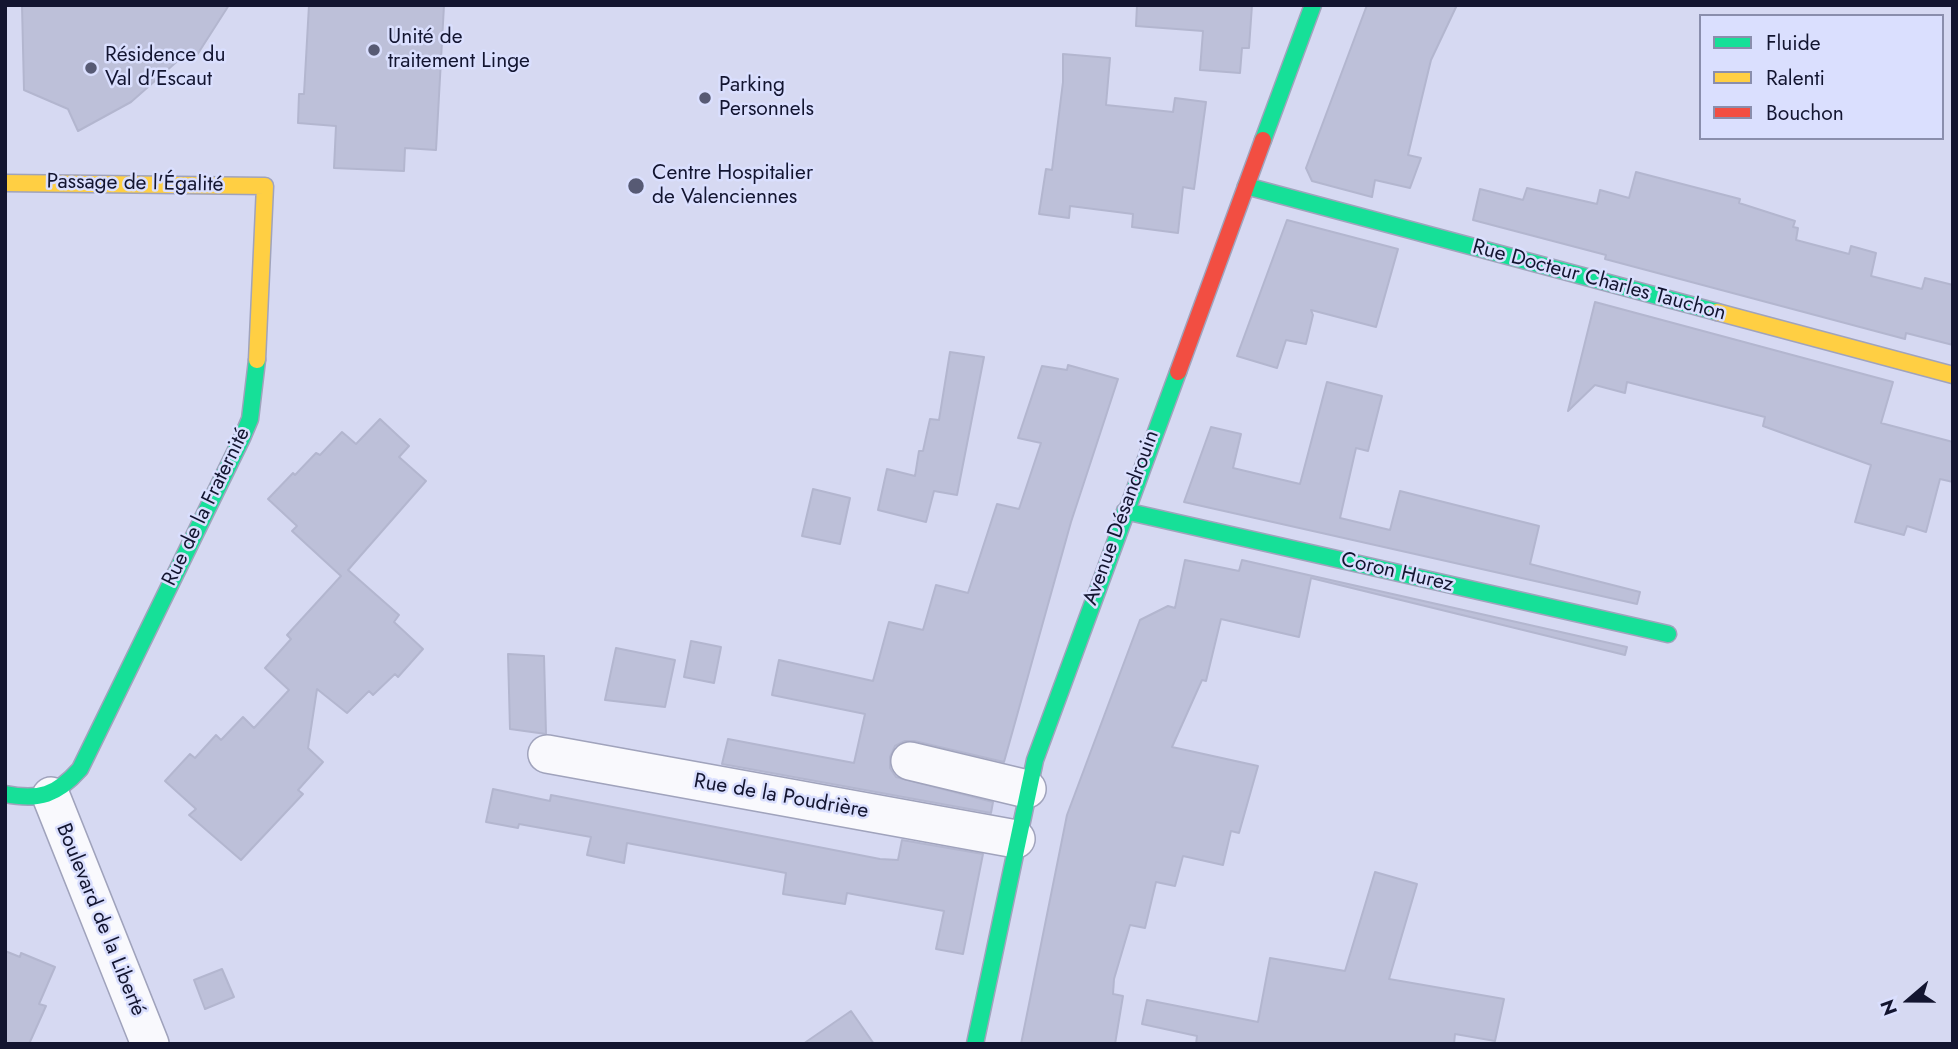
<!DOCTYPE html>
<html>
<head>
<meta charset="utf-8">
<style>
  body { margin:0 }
  #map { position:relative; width:1958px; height:1049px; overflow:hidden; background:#d6d9f2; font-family:Jost,sans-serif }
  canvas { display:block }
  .frame { position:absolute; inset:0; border:7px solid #131530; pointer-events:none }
  .legend { position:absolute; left:1699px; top:14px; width:245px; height:126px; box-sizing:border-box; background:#dadffe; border:2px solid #8a8eac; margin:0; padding:9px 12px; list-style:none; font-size:21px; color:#131530 }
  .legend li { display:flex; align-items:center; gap:14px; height:35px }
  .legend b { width:35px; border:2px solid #8a8eac }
  .north { position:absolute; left:1874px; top:965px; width:70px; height:70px; -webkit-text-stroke:5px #dadffe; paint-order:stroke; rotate:250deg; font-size:19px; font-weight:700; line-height:28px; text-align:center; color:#131530 }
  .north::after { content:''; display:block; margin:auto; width:24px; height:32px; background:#131530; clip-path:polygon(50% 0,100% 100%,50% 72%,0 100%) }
</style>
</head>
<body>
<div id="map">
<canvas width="1958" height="1049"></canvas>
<div class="frame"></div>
<ul class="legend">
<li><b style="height:9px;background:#16e098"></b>Fluide</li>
<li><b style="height:9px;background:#ffcf43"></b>Ralenti</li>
<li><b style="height:9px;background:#f24e42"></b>Bouchon</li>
</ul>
<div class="north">N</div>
</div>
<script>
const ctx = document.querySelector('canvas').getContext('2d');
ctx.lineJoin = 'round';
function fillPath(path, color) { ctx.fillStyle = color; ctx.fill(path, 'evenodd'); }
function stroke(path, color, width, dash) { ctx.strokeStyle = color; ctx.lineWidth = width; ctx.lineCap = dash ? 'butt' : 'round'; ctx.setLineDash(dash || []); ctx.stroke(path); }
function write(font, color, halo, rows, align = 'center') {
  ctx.font = font + ' Jost,sans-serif'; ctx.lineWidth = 5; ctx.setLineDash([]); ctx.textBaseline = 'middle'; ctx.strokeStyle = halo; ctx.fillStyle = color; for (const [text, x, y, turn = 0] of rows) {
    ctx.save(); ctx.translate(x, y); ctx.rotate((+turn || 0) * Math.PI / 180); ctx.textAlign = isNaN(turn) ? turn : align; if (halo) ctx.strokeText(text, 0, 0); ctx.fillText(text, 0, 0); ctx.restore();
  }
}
const building = new Path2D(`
  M22,5H229L197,55L190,50L131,102L78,131L68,109L24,90Z
  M309,5H444L436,150L405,148L404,171L334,168L336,126L298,123L299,94H304Z
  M1137,5H1252L1249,48H1242L1240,73L1200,70L1203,31L1136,26Z
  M1367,5H1457L1431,60L1408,155L1421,158L1410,188L1375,180L1372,197L1312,181L1306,168Z
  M1063,54L1110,58L1106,105L1173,112L1175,98L1206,102L1194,189L1183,187L1178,233L1132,227L1133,214L1070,206L1069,218L1039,214L1046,169L1052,170L1063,82Z
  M1636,172L1740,199L1739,203L1795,221L1793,227L1798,228L1796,240L1849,254L1851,246L1876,253L1871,276L1922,289L1925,278L1953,285V345L1906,333L1905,339L1605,259L1606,255L1473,220L1480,189L1523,200L1527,188L1597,204L1600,190L1629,198Z
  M1287,220L1398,249L1376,327L1311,310L1313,315L1306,344L1286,340L1277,368L1237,356Z
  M1595,302L1893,382L1881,423L1953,442V482L1940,479L1926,532L1907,526L1904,535L1855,522L1871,465L1763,426L1765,417L1627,382L1625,393L1595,385L1568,411Z
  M950,352L984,357L957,495L934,491L926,522L878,510L887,469L915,476L919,451H923L930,419L939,420Z
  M1068,365L1118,379L1071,522L1004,762L914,741H905L895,746L890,757V768L896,777L993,802L991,813L722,764L728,739L854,763L865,714L772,695L779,660L873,681L889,622L923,630L936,585L968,593L997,504L1019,509L1041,443L1018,438L1042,366L1067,370Z
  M1327,382L1382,396L1368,451L1356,448L1340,518L1390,530L1400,491L1539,526L1530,564L1640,592L1637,604L1184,502L1211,427L1241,434L1233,468L1300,484Z
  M380,419L409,446L399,457L426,481L348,570L399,615L394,622L423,649L398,677L395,674L373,695L369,691L347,713L317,689L308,748L323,762L298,790L303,794L241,860L189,815L196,809L165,781L190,754L195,758L216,735L221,740L243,717L254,728L289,690L265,668L291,639L287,635L341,576L292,531L297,526L268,499L293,473L295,475L316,453L320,455L342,432L356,444Z
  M813,489L850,498L840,544L802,536Z
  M1185,560L1239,571L1242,560L1627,647L1625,655L1311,578L1299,637L1221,619L1206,681L1202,680L1172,747L1258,766L1239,833L1231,831L1223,865L1183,856L1175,886L1156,882L1145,928L1130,925L1114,979L1113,994L1123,996L1115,1044H1021L1067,815L1140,620L1168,606L1175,608Z
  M691,641L721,647L714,683L684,677Z
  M616,648L675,660L665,707L605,700Z
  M508,654L544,656L546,734L510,729Z
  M493,789L550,801L551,795L880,859L898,860L902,840L983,854L963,954L936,949L944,911L847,893L845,904L783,894L786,873L627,843L624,863L587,855L591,837L519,824L518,828L486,822Z
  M1375,872L1417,884L1389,979L1504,999L1495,1041L1455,1034L1454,1044H1196L1197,1036L1142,1024L1147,1000L1258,1022L1270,958L1345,971Z
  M5,951L20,957L21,953L55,967L39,1004L46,1006L29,1044H5Z
  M222,969L234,997L205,1009L194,980Z
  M851,1011L874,1044H803Z`);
const street = new Path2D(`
  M547,754L1016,839
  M910,761L1027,789
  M51,796L150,1044`);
const fast = new Path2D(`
  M1263,140L1313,5
  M1246,186L1717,312
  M1125,511L1668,634
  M5,794C39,801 57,795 80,769L242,438L250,419L257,360
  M975,1044L1035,760L1178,372`);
const slow = new Path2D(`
  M5,183L265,186L257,360
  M1717,312L1953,375`);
const jam = new Path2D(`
  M1178,372L1263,140`);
const markers = [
  [374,50,7,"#575a74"],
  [91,68,7,"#575a74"],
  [705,98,7,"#575a74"],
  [636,186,9,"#575a74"]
];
const poiNames = [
  ["Unité de",388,38],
  ["traitement Linge",388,62],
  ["Résidence du",105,56],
  ["Val d'Escaut",105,80],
  ["Parking",719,86],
  ["Personnels",719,110],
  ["Centre Hospitalier",652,174],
  ["de Valenciennes",652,198]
];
const streetNames = [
  ["Passage de l'Égalité",135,184,1],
  ["Rue Docteur Charles Tauchon",1599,281,15],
  ["Rue de la Fraternité",207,507,-64],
  ["Avenue Désandrouin",1122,518,-70],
  ["Coron Hurez",1397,573,13],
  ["Rue de la Poudrière",781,797,10],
  ["Boulevard de la Liberté",100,920,68]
];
fillPath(building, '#bdc0d9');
stroke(building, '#b3b6cf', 2);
stroke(street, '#a0a3bc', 40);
stroke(fast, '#a0a3bc', 19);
stroke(slow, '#a0a3bc', 19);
stroke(jam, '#a0a3bc', 19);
stroke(street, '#f9f9fd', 37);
stroke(fast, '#16e098', 16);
stroke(slow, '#ffcf43', 16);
stroke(jam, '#f24e42', 16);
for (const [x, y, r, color] of markers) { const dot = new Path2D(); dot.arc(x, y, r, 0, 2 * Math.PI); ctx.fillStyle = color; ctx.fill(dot); stroke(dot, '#dadffe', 2.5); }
write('21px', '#131530', '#dadffe', poiNames, 'left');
write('21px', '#131530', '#dadffe', streetNames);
</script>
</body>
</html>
